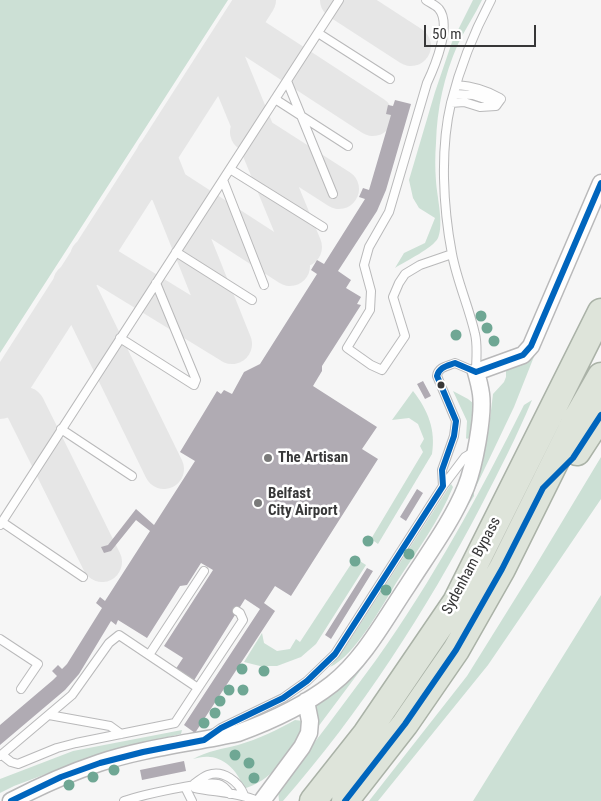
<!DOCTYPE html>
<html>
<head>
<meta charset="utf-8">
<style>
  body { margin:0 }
  #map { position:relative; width:601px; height:801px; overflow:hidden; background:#f6f6f6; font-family:"Roboto Condensed",sans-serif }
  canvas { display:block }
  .scale { position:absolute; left:424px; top:25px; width:112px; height:22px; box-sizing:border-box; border:2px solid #373738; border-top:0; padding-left:6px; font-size:15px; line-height:18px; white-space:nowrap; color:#373738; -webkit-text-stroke:4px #fff; paint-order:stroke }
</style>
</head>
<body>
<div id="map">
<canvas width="601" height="801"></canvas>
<div class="scale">50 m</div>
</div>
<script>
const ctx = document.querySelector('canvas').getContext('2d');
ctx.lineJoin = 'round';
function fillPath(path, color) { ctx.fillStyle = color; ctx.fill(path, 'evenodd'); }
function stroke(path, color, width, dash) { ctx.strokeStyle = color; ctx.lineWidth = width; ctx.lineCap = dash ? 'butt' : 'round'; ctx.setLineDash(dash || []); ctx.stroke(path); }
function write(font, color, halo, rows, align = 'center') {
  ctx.font = font + ' "Roboto Condensed",sans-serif'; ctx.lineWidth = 5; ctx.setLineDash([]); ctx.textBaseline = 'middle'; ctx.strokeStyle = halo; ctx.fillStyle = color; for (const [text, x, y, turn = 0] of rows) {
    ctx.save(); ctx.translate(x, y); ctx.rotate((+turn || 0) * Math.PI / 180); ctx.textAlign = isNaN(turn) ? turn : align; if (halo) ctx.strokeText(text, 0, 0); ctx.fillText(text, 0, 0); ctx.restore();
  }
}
const green = new Path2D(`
  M0,0H228L0,353Z
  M473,0H482C475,15 465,29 458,44C444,76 437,108 436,143C435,156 435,169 436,181C437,197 444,224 438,238C433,248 406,261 395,268L404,253L425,243L435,218L419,208L413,198L409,180L435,92L452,42Z
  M537,349L514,407L474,491V496L383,640L315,731L314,706L381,639L474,492L483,461L489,427L493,394L504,382L506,377V366Z
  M413,391C428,410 436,430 432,454L378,544L371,539L423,452L420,446L424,439L418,424L409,418L392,420Z
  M453,391L468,399L473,403L470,437L467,439L466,438L467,421Z
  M532,400C517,436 499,471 481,506C426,611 361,712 283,801H279L278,790C311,747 344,704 376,660C433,580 480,493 524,405Z
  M601,457V499L488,665L378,801H369L467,676L533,570Z
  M451,484L453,487C439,521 418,549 398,580C383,604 355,656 330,667L348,643Z
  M355,558L366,565L316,644L301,657L277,666H260L244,662L262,633L264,643L277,651L290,649L296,639L300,642Z
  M601,595V801H473Z
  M295,720L303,721L304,735C286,756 272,781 243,789C241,774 225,758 210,757C204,756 198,758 193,759C208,751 222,749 238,745C259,739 277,730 295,720Z
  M182,730L181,734L107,751L14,786L0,793V779L73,751Z`);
const taxiway = new Path2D(`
  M340,0L411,46
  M238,28L373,116
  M222,53L302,247
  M250,132L339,189
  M156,155L232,344
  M165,185L290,266
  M90,257L232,344
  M73,283L164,469
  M0,399L256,0
  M25,407L102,562`);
const building = new Path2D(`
  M395,100L411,104L386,190L377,211L338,271L351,280L346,288L361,297L357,304L361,305L322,366V371L313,386L377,427L362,449L378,459L291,596L275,586L264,603L275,611L195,733L184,725L260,609L245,599L193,682L175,670L183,658L164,646L213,570L201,563L187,585L180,586L147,638L118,620L116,625L111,621L79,674L65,690L0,745V725L53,680L57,676L52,671L58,665L62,669L67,664L102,608L96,603L100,597L105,601L150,531L136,520L111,551L104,553L101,547L108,545L136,509L154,525L195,461L180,452L217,391L221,394L224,390L232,394L244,372L260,364L317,274L311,270L317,260L324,264L365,199L359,197L363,188L369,190L391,115L386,114L388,105L393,106Z
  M423,381L431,396L425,399L417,384Z
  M417,489L423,493L406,521L400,517Z
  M367,568L373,571L331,639L325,635Z
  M184,761L186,771L142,780L140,770Z`);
const service = new Path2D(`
  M426,0C430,3 436,5 439,9C452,25 435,66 427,83L389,212L369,247L364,265L371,291L370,310L347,348L371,365L382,370L405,336L393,297L399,283L405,274L420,265L452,254
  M318,33L390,79
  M287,81L333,194
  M457,85C472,86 486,90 500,98
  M454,94L473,95L485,99H501
  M275,99L348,146
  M451,103L464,102L480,107L496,106L501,99
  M230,169L323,227
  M223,180L264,285
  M176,252L252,300
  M120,338L194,385L196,380L156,283
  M61,429L132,476
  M443,486L442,470L454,436L456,421L437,376C438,367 448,366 455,363L476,372C476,360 478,346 475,334C469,307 457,281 452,254C443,207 440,149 451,103C460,67 474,32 491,0
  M2,522L83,577
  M0,525L339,0
  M0,639L38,664L21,689
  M149,655L204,571
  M49,715L110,726L121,734
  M214,733L221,728L283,698L307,681L335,654L443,486L465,457L475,451
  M2,755L11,762L18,764L57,748L76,743L175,723L198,688
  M0,756L72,695L109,643L119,635L198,688L243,620L240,613L237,611
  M194,784C198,781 203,777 208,775C223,769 239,782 244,795
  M185,787L192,801
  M195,788C213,792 242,793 257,801
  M124,801C139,796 206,780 218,784C223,785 227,790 230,794`);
const minor = new Path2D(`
  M11,801C40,786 69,773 99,763C144,748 192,743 238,733C271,721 304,706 332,684C364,659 385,619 408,585C427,555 453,520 466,487C474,467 484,416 481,394C480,387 478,379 476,372L523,355L531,346L601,183
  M262,801L302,747L309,733L310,721L306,701`);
const trunk = new Path2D(`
  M577,452L601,415
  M313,801L366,734L456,602L601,312
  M345,801L405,724L456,650L502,569L577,418L601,376`);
const bus1 = new Path2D(`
  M11,801L61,777L100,763L143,752L204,740L221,728L283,698L307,681L335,654L443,486L442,470L454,436L456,421L437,376C439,367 447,366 455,363L476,372L523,355L531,346L601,183
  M345,801L405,724L456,650L502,569L543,488L573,458L601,415`);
const trees = [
  [481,316],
  [487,328],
  [456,335],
  [494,341],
  [368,541],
  [409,554],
  [355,561],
  [386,590],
  [242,669],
  [264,671],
  [229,690],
  [243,690],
  [220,701],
  [215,713],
  [204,723],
  [235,755],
  [249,763],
  [114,770],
  [93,777],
  [254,778],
  [69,785]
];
const markers = [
  [441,385,4.5,"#373738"],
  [268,458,5,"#7a7a7a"],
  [258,503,5,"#7a7a7a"]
];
const poiNames = [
  ["The Artisan",278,458],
  ["Belfast",268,494],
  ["City Airport",268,511]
];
const streetNames = [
  ["Sydenham Bypass",472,566,-62]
];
fillPath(green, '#cce0d5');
stroke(taxiway, '#e6e6e6', 40);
fillPath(building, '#b0abb3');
stroke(service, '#b9b9ba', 10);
stroke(minor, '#b9b9ba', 19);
stroke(trunk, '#aab2a7', 29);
stroke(service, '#fefefe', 8);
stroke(minor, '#fefefe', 16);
stroke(trunk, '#dee4da', 26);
stroke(bus1, '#0065bd', 6);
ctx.fillStyle = '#6fa794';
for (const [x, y] of trees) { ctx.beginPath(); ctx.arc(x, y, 5.5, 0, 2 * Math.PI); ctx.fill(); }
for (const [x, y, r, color] of markers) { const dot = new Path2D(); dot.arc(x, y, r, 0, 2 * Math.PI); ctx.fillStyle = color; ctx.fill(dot); stroke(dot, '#fff', 2); }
write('bold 15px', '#373738', '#fff', poiNames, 'left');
write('15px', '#373738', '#fff', streetNames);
</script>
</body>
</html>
